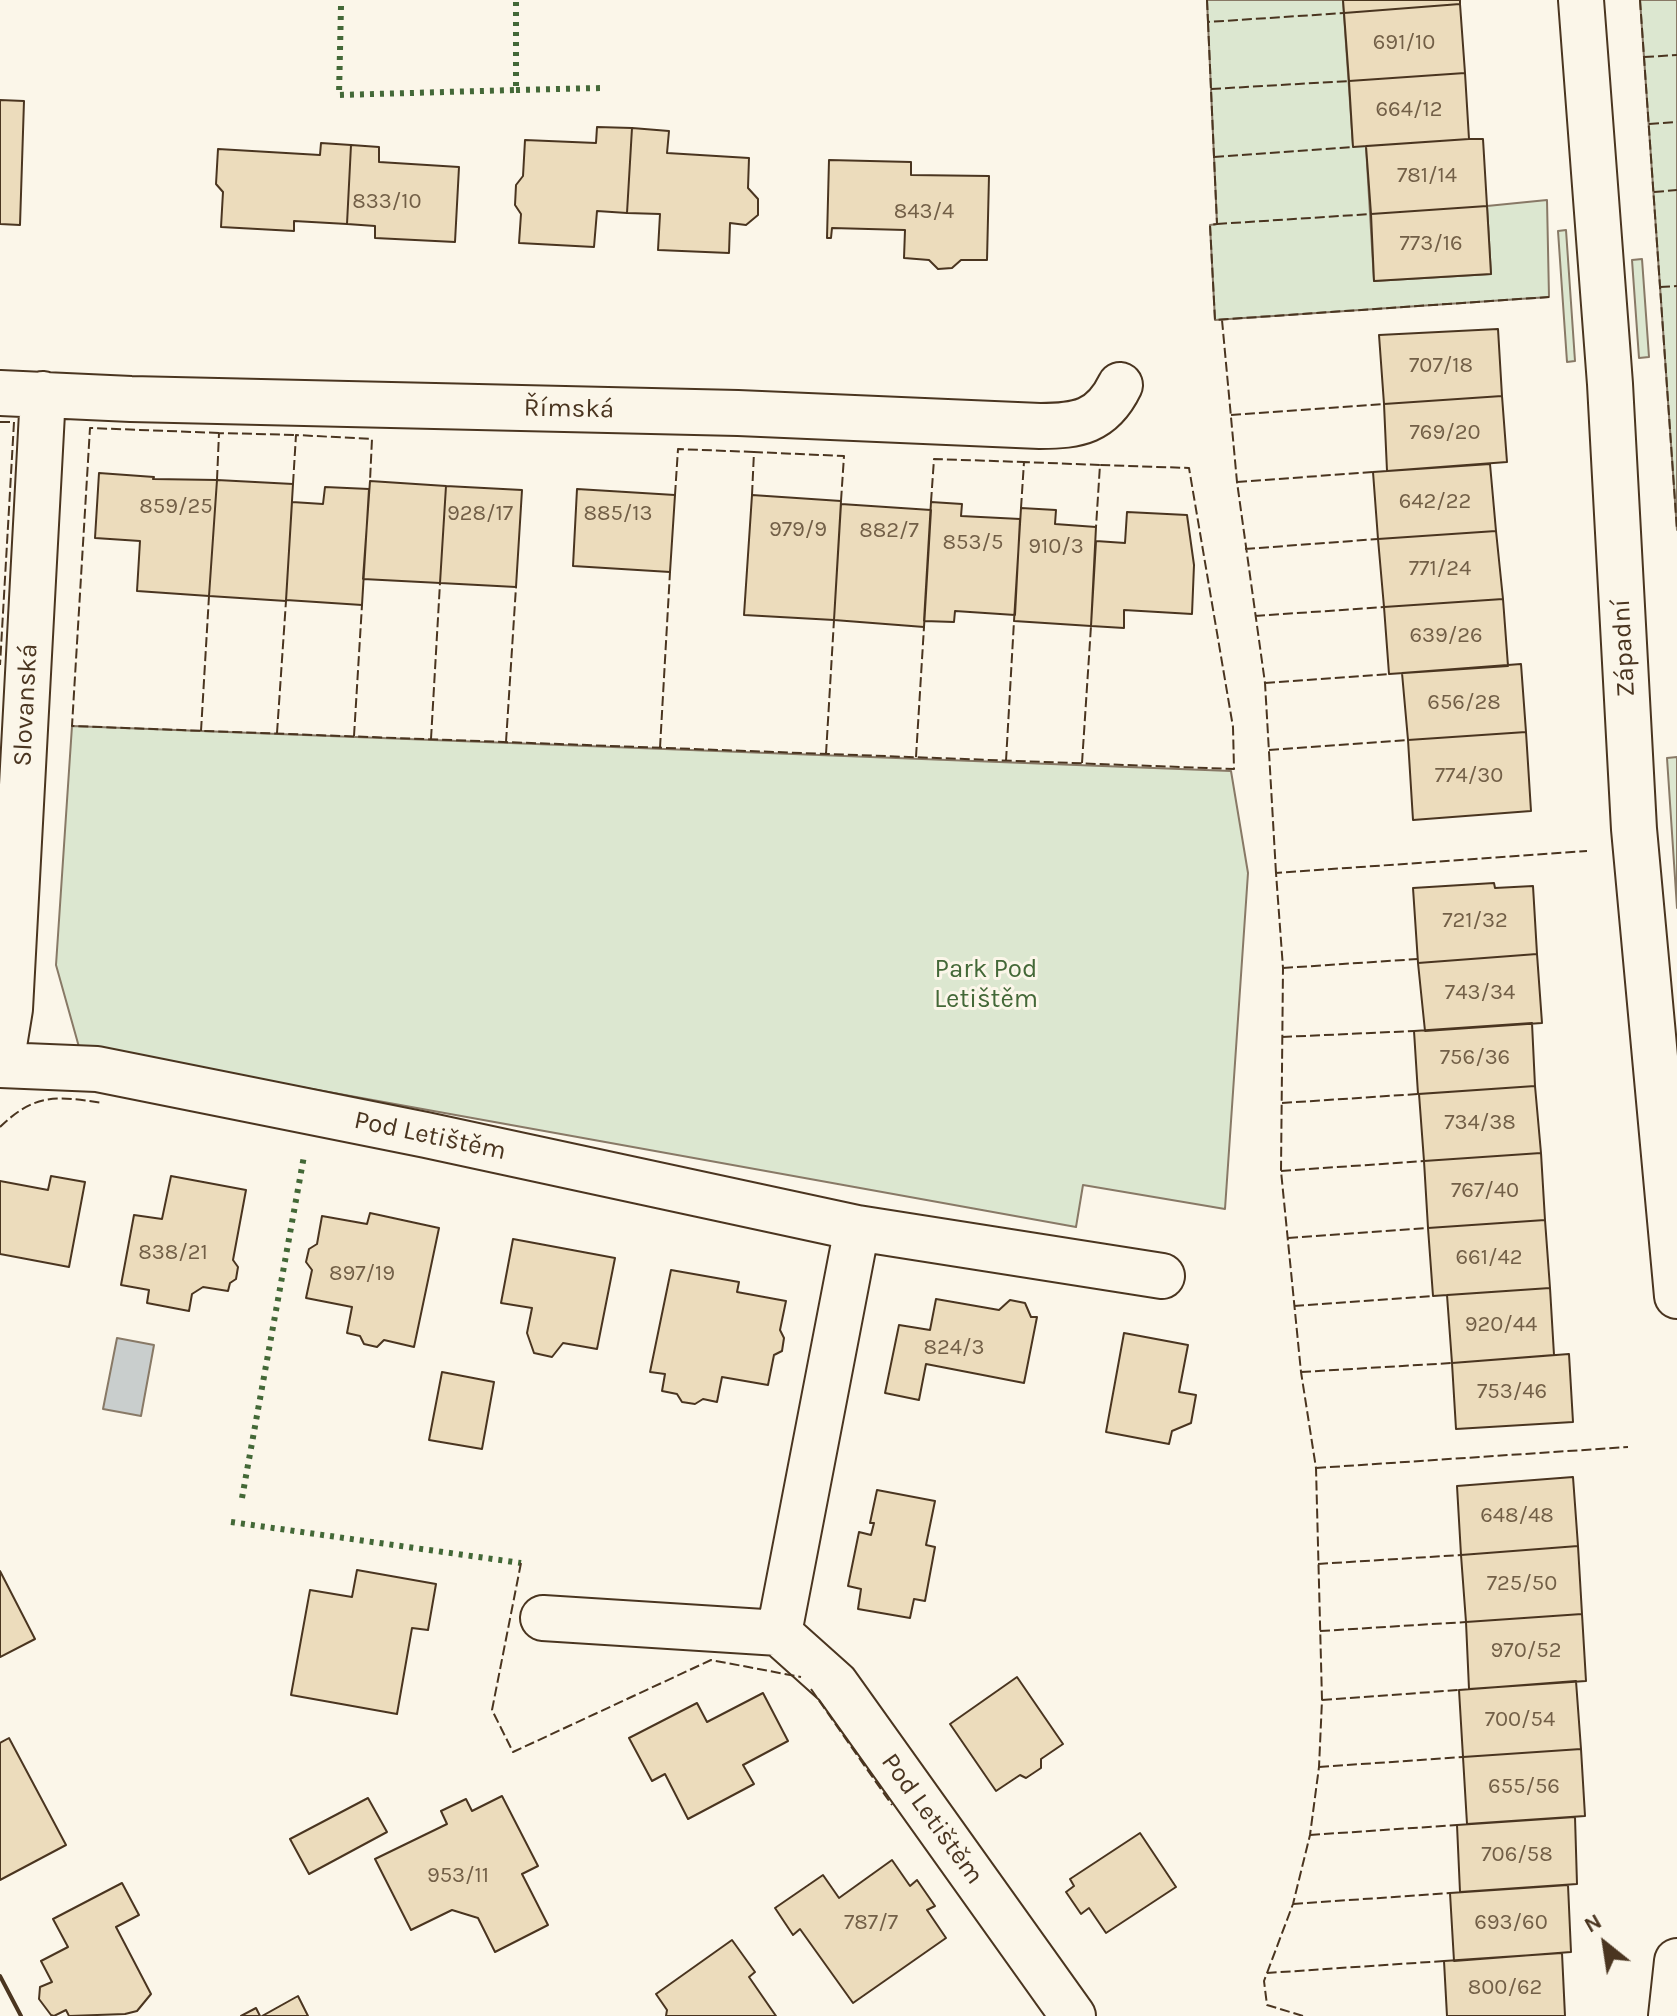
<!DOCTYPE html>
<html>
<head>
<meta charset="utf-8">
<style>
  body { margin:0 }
  #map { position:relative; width:1677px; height:2016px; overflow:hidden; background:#fbf6e9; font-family:Karla,sans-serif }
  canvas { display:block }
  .north { position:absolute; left:1565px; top:1904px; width:80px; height:80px; -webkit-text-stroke:6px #fbf6e9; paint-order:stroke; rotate:330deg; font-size:22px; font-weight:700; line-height:32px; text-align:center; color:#4a3520 }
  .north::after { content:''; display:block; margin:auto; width:28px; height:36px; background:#4a3520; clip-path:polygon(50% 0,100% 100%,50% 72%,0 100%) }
</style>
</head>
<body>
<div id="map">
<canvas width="1677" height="2016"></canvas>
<div class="north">N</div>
</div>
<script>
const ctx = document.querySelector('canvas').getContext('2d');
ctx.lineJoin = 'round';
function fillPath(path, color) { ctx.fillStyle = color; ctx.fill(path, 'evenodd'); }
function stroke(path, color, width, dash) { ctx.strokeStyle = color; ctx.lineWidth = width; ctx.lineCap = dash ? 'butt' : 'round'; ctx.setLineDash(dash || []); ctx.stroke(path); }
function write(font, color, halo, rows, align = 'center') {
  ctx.font = font + ' Karla,sans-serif'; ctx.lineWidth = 6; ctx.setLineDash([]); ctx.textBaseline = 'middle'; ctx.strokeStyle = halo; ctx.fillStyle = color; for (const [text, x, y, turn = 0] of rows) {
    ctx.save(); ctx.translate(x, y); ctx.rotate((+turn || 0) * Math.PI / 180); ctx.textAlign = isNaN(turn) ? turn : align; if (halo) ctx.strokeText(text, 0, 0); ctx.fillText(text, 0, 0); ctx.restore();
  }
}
const green = new Path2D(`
  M1207,0H1343L1353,146H1366L1374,281L1491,274L1487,206L1547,200L1549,297L1215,320L1210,225L1217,224Z
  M1640,0H1677V530Z
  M1566,230L1575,361L1567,362L1558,231Z
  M1642,259L1649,357L1639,358L1632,260Z
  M72,726L1231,771L1248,873L1225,1209L1083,1185L1076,1227L79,1047L56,965Z
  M1677,757V908L1667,758Z`);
const water = new Path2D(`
  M117,1338L154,1345L141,1416L103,1409Z`);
const building = new Path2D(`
  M1343,0H1460V4L1344,13Z
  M1460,4L1465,73L1349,81L1344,13Z
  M1465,73L1469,139L1353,147L1349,81Z
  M0,100L24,101L20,225L0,224Z
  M597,127L632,128L627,213L597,211L594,247L519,243L521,214L515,205L516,185L523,176L525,140L596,143Z
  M632,128L669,131L667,153L749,158L748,188L758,199V215L746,225L730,223L729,253L658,250L660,214L627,213Z
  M1469,139H1483L1487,206L1371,214L1366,146Z
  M321,143L351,145L347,224L294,221V231L221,227L223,192L216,184L218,149L320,155Z
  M351,145L379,147V162L459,167L455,242L375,238V226L347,224Z
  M829,160L911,162V175L989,176L987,260H961L952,268L938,269L929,260L904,258L905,230L832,228L831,238H827Z
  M1487,206L1491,274L1374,281L1371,214Z
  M1498,329L1502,396L1384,404L1379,335Z
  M1502,396L1507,462L1387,471L1384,404Z
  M1490,464L1496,531L1378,539L1373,472Z
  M99,473L154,477L153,479L217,480L209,596L137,591L140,541L95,538Z
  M217,480L293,484L286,601L209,596Z
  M370,481L446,486L440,583L363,579Z
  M446,486L522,490L516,587L440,583Z
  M325,487L369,489L362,605L286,600L292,502L323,504Z
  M577,489L675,495L670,572L573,566Z
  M752,495L841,501L834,620L744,615Z
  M931,502L962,504L961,516L1020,519L1015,615L955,611L954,622L924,621Z
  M841,504L931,510L924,627L834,620Z
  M1021,508L1056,510L1055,524L1096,527L1091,626L1014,621Z
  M1127,512L1187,515L1194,565L1192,614L1124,610V628L1091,626L1096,541L1125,543Z
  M1496,531L1503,599L1384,607L1378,539Z
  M1503,599L1508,666L1389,674L1384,607Z
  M1521,664L1526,732L1408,740L1402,673Z
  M1526,732L1531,811L1413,820L1408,740Z
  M1494,883L1495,888L1533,886L1537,954L1418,963L1413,888Z
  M1537,954L1542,1023L1425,1031L1418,963Z
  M1532,1023L1535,1086L1418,1094L1414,1031Z
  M1535,1086L1541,1153L1424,1161L1419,1094Z
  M1541,1153L1545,1220L1428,1228L1424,1161Z
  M51,1176L85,1182L69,1267L0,1254V1181L48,1190Z
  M171,1176L246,1190L233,1260L238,1267L236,1279L230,1283L228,1291L203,1287L192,1294L189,1311L147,1303L149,1290L121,1285L134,1215L162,1219Z
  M370,1213L439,1228L414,1347L384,1340L377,1347L364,1344L360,1336L347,1333L352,1307L306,1298L312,1270L306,1262L309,1249L317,1244L322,1216L367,1224Z
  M1545,1220L1550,1288L1433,1296L1428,1228Z
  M513,1239L615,1258L597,1349L563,1343L552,1357L534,1353L527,1333L532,1308L501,1303Z
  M671,1270L739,1282L737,1292L786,1301L780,1330L784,1338L782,1351L774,1355L768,1385L722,1377L717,1402L703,1399L695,1404L682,1402L677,1394L662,1391L665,1374L650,1372Z
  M1550,1288L1554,1355L1452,1363L1447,1295Z
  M936,1299L999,1310L1010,1300L1025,1303L1031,1317H1037L1024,1383L926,1364L919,1400L885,1393L899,1325L930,1330Z
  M1124,1333L1188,1345L1179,1392L1196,1395L1191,1423L1172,1431L1169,1444L1106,1432Z
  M1569,1354L1573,1422L1456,1429L1452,1363Z
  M442,1372L494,1382L482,1449L429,1440Z
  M1573,1477L1578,1546L1461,1555L1457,1486Z
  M877,1490L935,1501L926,1545L935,1547L925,1601L914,1599L910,1618L858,1609L861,1589L848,1586L859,1532L871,1535L874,1523H870Z
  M1578,1546L1582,1614L1466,1622L1461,1555Z
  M357,1570L436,1584L428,1630L412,1628L397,1714L291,1695L310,1590L352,1597Z
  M0,1571L35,1639L0,1657Z
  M1582,1614L1586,1681L1469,1689L1466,1622Z
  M1017,1677L1063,1744L1041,1759V1768L1026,1778L1020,1775L996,1791L950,1724Z
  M1576,1681L1581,1749L1463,1757L1459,1690Z
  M763,1693L788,1741L743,1765L754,1784L688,1819L665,1774L652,1781L629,1738L697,1703L707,1722Z
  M9,1738L66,1845L0,1880V1743Z
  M1581,1749L1585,1816L1467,1824L1463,1757Z
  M502,1796L538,1866L522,1874L548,1925L495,1952L478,1918L452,1910L411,1930L375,1859L447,1824L441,1811L466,1799L472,1811Z
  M368,1798L387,1832L309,1874L290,1839Z
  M1575,1817L1577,1884L1460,1892L1457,1825Z
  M1140,1833L1176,1887L1106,1933L1089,1908L1081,1914L1066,1892L1074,1886L1070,1879Z
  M892,1860L910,1886L917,1880L935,1906L927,1910L946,1938L853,2003L800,1929L793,1935L775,1908L823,1875L839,1898Z
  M122,1883L139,1915L116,1927L151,1994L137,2011L125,2014L69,2016L66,2010L54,2016L51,2015L39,1999L40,1987L52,1982L41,1961L68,1947L53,1919Z
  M1568,1885L1571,1952L1454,1961L1450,1893Z
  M732,1940L755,1972L749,1977L776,2016H666L667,2010L656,1994Z
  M1562,1953L1565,2016H1447L1444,1961Z
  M298,1996L308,2016H262Z
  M256,2008L260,2016H241Z`);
const street = new Path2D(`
  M1581,0L1610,384L1634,829L1677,1296
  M0,393L131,399L738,413L1040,426C1078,426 1102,422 1120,385
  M1,1064L10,1009L43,394
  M0,1065L97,1069L426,1135L857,1228L1162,1276
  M857,1228L779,1633L836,1684L1073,2016
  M543,1618L779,1633
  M1671,2016L1677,1961`);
const hedge = new Path2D(`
  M341,6L339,95L516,90V0
  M516,90L602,88
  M242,1498L304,1156
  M231,1522L521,1563`);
const fence = new Path2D(`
  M1207,0L1208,22L1344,13
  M1640,0L1677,530
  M1208,22L1217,224L1210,225L1215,320L1549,297
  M1644,57L1677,55
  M1211,89L1349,81
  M1649,124L1677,122
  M1214,157L1353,147
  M1654,192L1677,190
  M1217,224L1371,214
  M1660,287L1677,286
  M1222,320L1237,482L1265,683L1276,873
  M1231,415L1384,404
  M0,422H14L0,665
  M219,433L90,428L72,726L1234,769L1233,727L1189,468L1100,465L1096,527
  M217,480L219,433L296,435
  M1237,482L1373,472
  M293,484L296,435L372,439L370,481
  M675,495L678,449L754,452
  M752,495L754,452L844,456L841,501
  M931,502L934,459L1024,462
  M1021,508L1024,462L1100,465
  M1245,549L1378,539
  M1255,616L1384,607
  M1265,683L1389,674
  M201,731L209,596
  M277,733L286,601
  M354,736L362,605
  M431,739L440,583
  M506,742L516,587
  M660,748L670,572
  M1269,750L1408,740
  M826,754L834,620
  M916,757L924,627
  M1006,761L1014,621
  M1082,763L1091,626
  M1283,968L1418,959
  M1282,1037L1414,1031
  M1282,1103L1418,1094
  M0,1127C35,1093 57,1096 103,1103
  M1281,1171L1424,1161
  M1288,1238L1428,1228
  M1294,1306L1433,1296
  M1301,1372L1452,1363
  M1316,1468L1628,1447
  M521,1563L492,1710L513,1752L711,1660L801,1677
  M1318,1564L1461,1555
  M1320,1631L1466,1622
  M811,1689L892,1805
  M1322,1700L1459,1690
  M1319,1767L1463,1757
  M1310,1835L1457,1825
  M1293,1904L1450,1893
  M1267,1973L1293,1904L1310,1835L1319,1767L1322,1700L1316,1468L1301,1372L1281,1171L1283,968L1276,873L1587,851
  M1303,2016L1267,2005L1264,1981L1267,1973L1444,1961`);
const wall = new Path2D(`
  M0,1976L21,2016`);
const numberNames = [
  ["691/10",1404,43],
  ["664/12",1409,110],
  ["781/14",1427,176],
  ["833/10",387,202],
  ["843/4",924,212],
  ["773/16",1431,244],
  ["707/18",1441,366],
  ["769/20",1445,433],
  ["642/22",1435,502],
  ["859/25",176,507],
  ["928/17",480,514],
  ["885/13",618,514],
  ["979/9",798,530],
  ["882/7",889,531],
  ["853/5",973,543],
  ["910/3",1056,547],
  ["771/24",1440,569],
  ["639/26",1446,636],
  ["656/28",1464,703],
  ["774/30",1469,776],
  ["721/32",1475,921],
  ["743/34",1480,993],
  ["756/36",1475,1058],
  ["734/38",1480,1123],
  ["767/40",1485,1191],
  ["838/21",173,1253],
  ["661/42",1489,1258],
  ["897/19",362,1274],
  ["920/44",1501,1325],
  ["824/3",954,1348],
  ["753/46",1512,1392],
  ["648/48",1517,1516],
  ["725/50",1522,1584],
  ["970/52",1526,1651],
  ["700/54",1520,1720],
  ["655/56",1524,1787],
  ["706/58",1517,1855],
  ["953/11",458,1876],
  ["787/7",871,1923],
  ["693/60",1511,1923],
  ["800/62",1505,1988]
];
const streetNames = [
  ["Římská",569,409,1],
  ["Západní",1624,648,-93],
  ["Slovanská",26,705,-87],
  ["Pod Letištěm",430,1136,12],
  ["Pod Letištěm",932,1819,54]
];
const parkNames = [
  ["Park Pod",986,970],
  ["Letištěm",986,1000]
];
fillPath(green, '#dce7d0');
stroke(green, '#887966', 2);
fillPath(water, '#c9cecd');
stroke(water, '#887966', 2);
fillPath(building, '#ecdcbc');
stroke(building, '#4a3520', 2);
stroke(street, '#4a3520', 48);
stroke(street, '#fbf6e9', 44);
stroke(hedge, '#436837', 6, [4, 6]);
stroke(fence, '#4a3520', 2, [10, 4]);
stroke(wall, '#4a3520', 4);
write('22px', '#725f47', null, numberNames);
write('26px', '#4a3520', '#fbf6e9', streetNames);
write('26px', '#436837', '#fbf6e9', parkNames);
</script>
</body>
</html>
